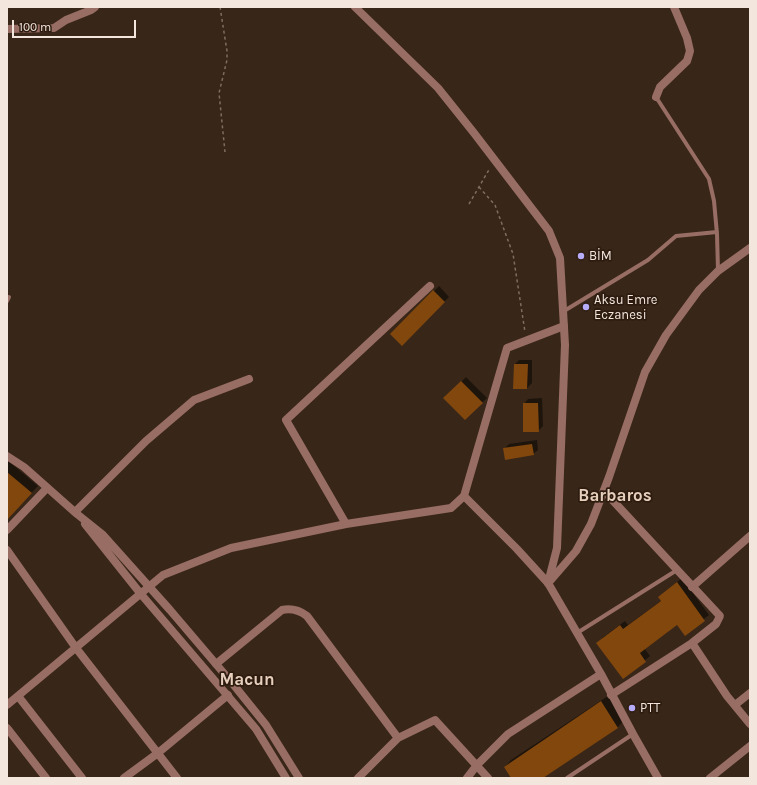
<!DOCTYPE html>
<html>
<head>
<meta charset="utf-8">
<style>
  body { margin:0 }
  #map { position:relative; width:757px; height:785px; overflow:hidden; background:#382618; font-family:Karla,sans-serif }
  canvas { display:block }
  .frame { position:absolute; inset:0; border:8px solid #f2e6dd; pointer-events:none }
  .scale { position:absolute; left:12px; top:20px; width:124px; height:18px; box-sizing:border-box; border:2px solid #f2e6dd; border-top:0; padding-left:5px; font-size:12px; line-height:14px; white-space:nowrap; color:#f2e6dd; -webkit-text-stroke:3px #2d1c0f; paint-order:stroke }
</style>
</head>
<body>
<div id="map">
<canvas width="757" height="785"></canvas>
<div class="frame"></div>
<div class="scale">100 m</div>
</div>
<script>
const ctx = document.querySelector('canvas').getContext('2d');
ctx.lineJoin = 'round';
function fillPath(path, color) { ctx.fillStyle = color; ctx.fill(path, 'evenodd'); }
function stroke(path, color, width, dash) { ctx.strokeStyle = color; ctx.lineWidth = width; ctx.lineCap = dash ? 'butt' : 'round'; ctx.setLineDash(dash || []); ctx.stroke(path); }
function write(font, color, halo, rows, align = 'center') {
  ctx.font = font + ' Karla,sans-serif'; ctx.lineWidth = 3.5; ctx.setLineDash([]); ctx.textBaseline = 'middle'; ctx.strokeStyle = halo; ctx.fillStyle = color; for (const [text, x, y, turn = 0] of rows) {
    ctx.save(); ctx.translate(x, y); ctx.rotate((+turn || 0) * Math.PI / 180); ctx.textAlign = isNaN(turn) ? turn : align; if (halo) ctx.strokeText(text, 0, 0); ctx.fillText(text, 0, 0); ctx.restore();
  }
}
const shadow = new Path2D(`
  M439,286L449,297L402,344L392,334Z
  M519,360H532V383L527,388L515,364Z
  M466,377L487,398L465,419L445,398Z
  M542,398L543,426L538,431L524,404L528,399Z
  M537,440L538,450L533,454L504,449L509,444Z
  M7,460L38,486L7,519Z
  M682,578L709,615L685,634L677,624L644,648L650,656L623,678L602,638L625,621L628,625L662,600L659,597Z
  M608,696L624,720L618,727L541,778H512L505,767L511,760Z`);
const building = new Path2D(`
  M433,290L445,302L402,346L390,334Z
  M514,364H528L527,389H513Z
  M461,381L483,403L465,420L443,398Z
  M523,403H538L539,432H523Z
  M532,444L534,455L505,460L503,448Z
  M7,472L32,493L7,520Z
  M677,582L705,621L685,636L677,625L640,653L646,662L623,679L596,643L620,625L623,629L661,601L658,597Z
  M601,701L618,728L543,778H511L504,767Z`);
const path = new Path2D(`
  M220,7L227,51V60L219,93L225,152
  M479,187L495,205L513,254L525,332
  M469,204L490,168`);
const service = new Path2D(`
  M656,97L709,179L714,201L717,234L718,270
  M7,301L9,297
  M564,311L648,260L676,236L717,232
  M577,633L677,570
  M567,778L633,734`);
const minor = new Path2D(`
  M7,29L54,28L66,20L91,10L95,7
  M656,97L660,87L687,61L690,51L687,38L674,7
  M564,326L507,348L464,496L517,549L548,583L601,674L633,734L658,778
  M604,491L720,616L716,624L692,643
  M75,512L146,441L194,400L249,379
  M346,524L286,420L430,286
  M7,530L47,488
  M7,550L76,648L177,778
  M692,587L750,536
  M216,664L282,610C292,608 299,610 307,616L398,738
  M611,695L692,643L727,696L750,724
  M18,696L82,778
  M7,705L163,575L231,548L346,524L451,508L464,496
  M735,705L750,693
  M7,728L46,778
  M124,778L158,753L228,695
  M358,778L398,738L435,720L488,778
  M467,778L477,765L508,734L601,674
  M710,778L750,746`);
const tertiary = new Path2D(`
  M355,7L438,88L474,133L549,231L560,258L565,345L557,548L548,583
  M7,456L24,467L77,514L102,534L170,610L233,684L266,725L299,778
  M85,524L140,593L256,729L286,778
  M550,581L576,551L591,524L609,477L645,372L666,335L699,290L718,271L750,248`);
const markers = [
  [581,256,4,"#b6acf8"],
  [586,307,4,"#b6acf8"],
  [632,708,4,"#b6acf8"]
];
const poiNames = [
  ["BİM",589,256],
  ["Aksu Emre",594,300],
  ["Eczanesi",594,315],
  ["PTT",640,708]
];
const districtNames = [
  ["Barbaros",615,496],
  ["Macun",247,680]
];
fillPath(shadow, '#0007');
fillPath(building, '#81470d');
stroke(path, '#7e6e62', 1.5, [3, 3]);
stroke(service, '#986d63', 4);
stroke(minor, '#986d63', 8);
stroke(tertiary, '#986d63', 8);
for (const [x, y, r, color] of markers) { const dot = new Path2D(); dot.arc(x, y, r, 0, 2 * Math.PI); ctx.fillStyle = color; ctx.fill(dot); stroke(dot, '#2d1c0f', 1.5); }
write('13px', '#f2e6dd', '#2d1c0f', poiNames, 'left');
write('bold 17px', '#e7cfbd', '#2d1c0f', districtNames);
</script>
</body>
</html>
